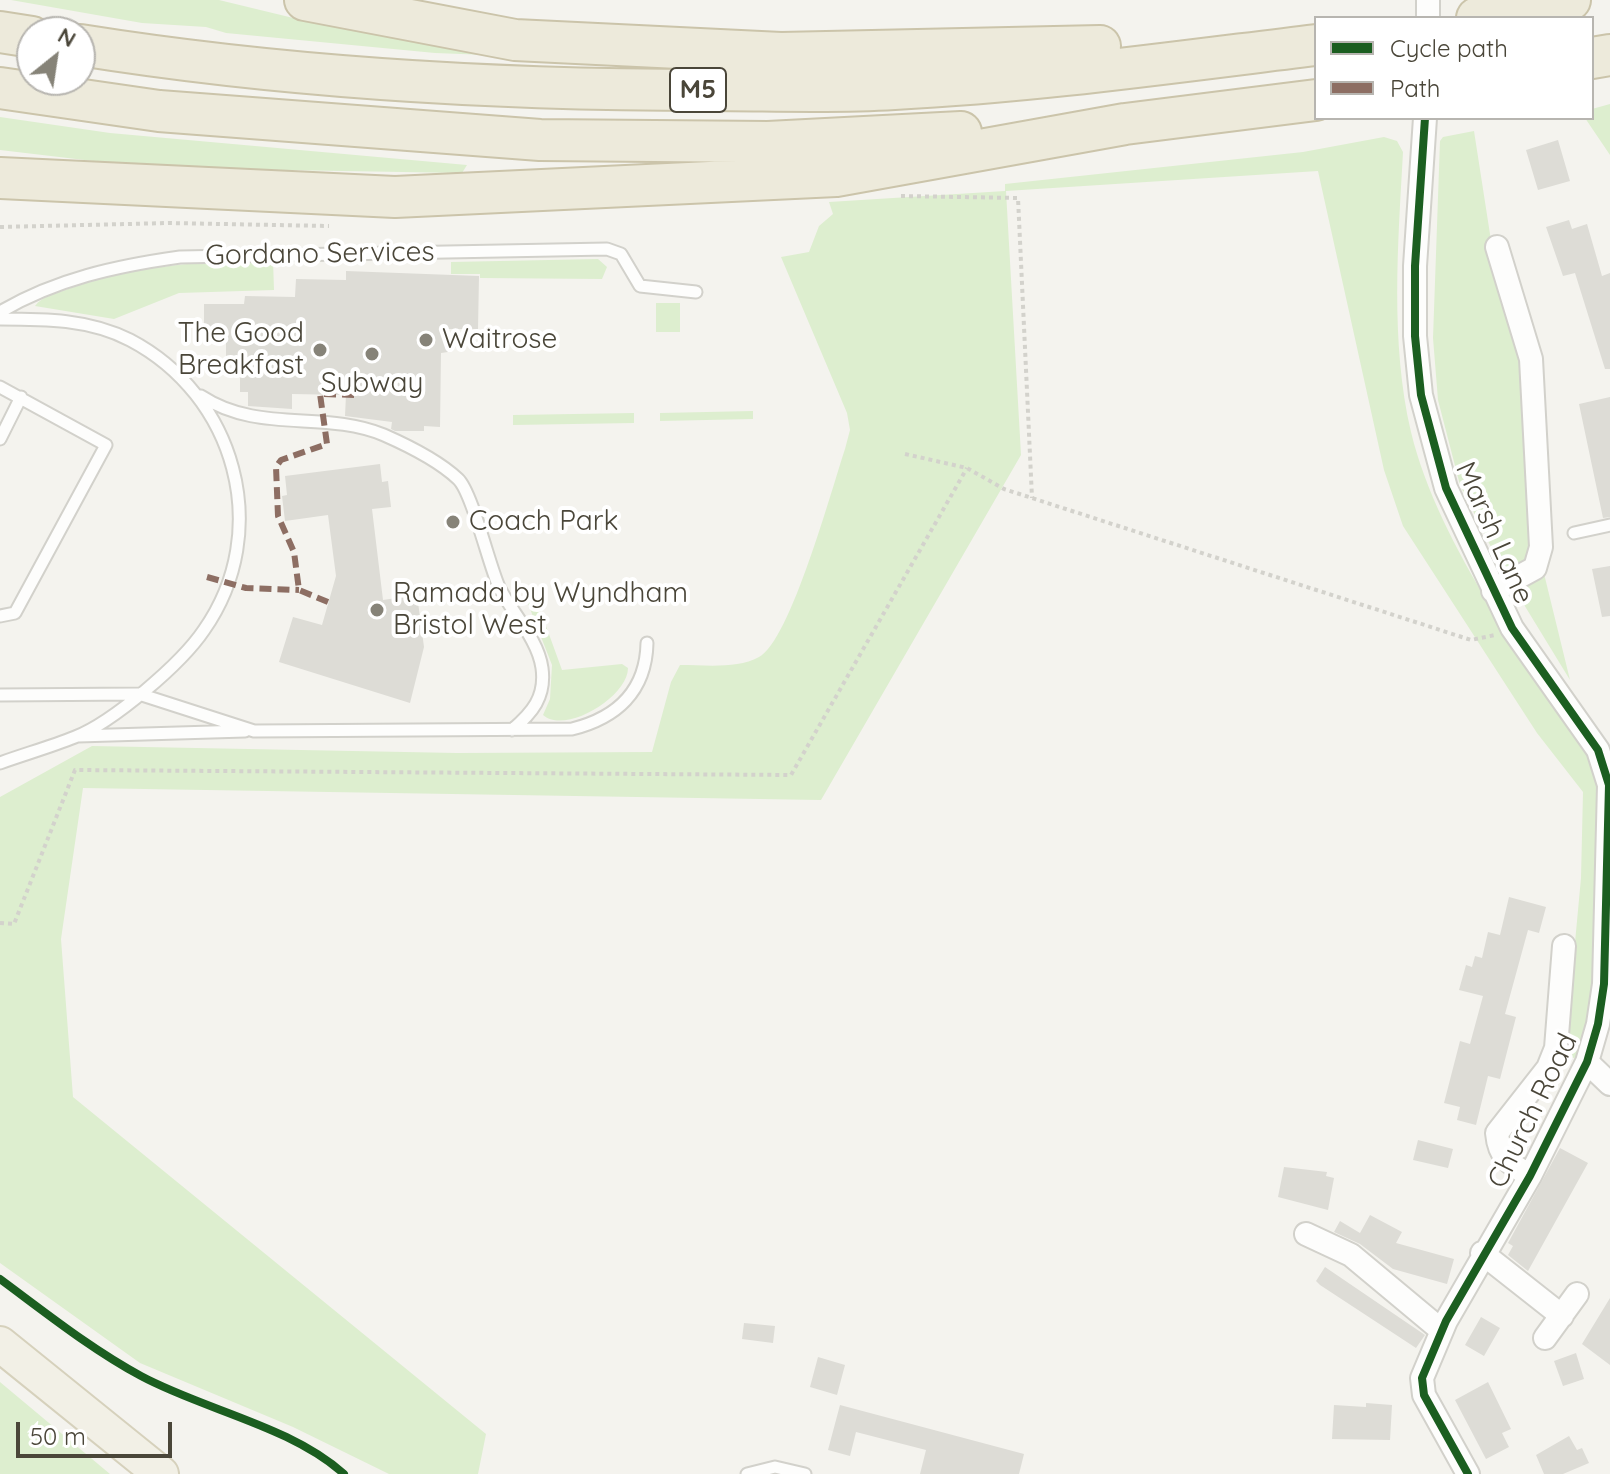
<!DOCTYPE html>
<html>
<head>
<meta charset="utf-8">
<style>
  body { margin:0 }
  #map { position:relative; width:1610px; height:1474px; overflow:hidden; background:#f4f3ee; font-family:Quicksand,sans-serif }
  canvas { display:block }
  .legend { position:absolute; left:1314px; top:16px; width:280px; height:104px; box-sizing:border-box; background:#fff; border:2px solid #b7b5b0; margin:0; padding:10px 14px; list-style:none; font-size:24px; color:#4a4639 }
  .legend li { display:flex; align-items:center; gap:16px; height:40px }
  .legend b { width:40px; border:2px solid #b7b5b0 }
  .north { position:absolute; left:16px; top:16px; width:80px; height:80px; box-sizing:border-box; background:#fff; border:2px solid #b7b5b0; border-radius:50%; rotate:30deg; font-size:22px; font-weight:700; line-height:32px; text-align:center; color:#4a4639 }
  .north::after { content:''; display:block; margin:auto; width:28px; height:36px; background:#868378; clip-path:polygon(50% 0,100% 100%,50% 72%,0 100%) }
  .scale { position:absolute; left:16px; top:1422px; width:156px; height:36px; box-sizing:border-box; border:4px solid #4a4639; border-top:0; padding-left:10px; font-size:24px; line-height:28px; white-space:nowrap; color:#4a4639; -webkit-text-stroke:6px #fff; paint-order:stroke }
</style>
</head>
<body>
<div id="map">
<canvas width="1610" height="1474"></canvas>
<ul class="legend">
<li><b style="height:10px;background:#1b5e20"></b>Cycle path</li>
<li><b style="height:10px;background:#8d6e63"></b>Path</li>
</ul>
<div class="north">N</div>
<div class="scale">50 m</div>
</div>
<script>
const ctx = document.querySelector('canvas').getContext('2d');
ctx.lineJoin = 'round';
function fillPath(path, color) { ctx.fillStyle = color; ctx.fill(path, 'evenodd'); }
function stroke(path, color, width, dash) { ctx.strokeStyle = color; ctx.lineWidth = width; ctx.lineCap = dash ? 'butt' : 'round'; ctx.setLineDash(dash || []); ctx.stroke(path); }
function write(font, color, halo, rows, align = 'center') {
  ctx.font = font + ' Quicksand,sans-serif'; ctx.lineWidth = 8; ctx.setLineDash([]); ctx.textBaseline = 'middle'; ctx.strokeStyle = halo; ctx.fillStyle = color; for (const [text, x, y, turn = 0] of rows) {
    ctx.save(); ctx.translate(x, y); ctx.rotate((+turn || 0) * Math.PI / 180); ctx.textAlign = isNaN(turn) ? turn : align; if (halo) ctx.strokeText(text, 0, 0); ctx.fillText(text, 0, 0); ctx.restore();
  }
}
const green = new Path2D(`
  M11,0H219L318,24L435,45L510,51L513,56L435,53L226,33L206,27L142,23Z
  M1610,104V155L1585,118H1592V109Z
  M0,117L110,133L467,165L462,173L223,169L110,163L0,150Z
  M1474,131L1492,247L1527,360L1537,545L1570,680L1501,567L1460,485L1438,400L1433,338L1440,141L1443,137Z
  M1384,137L1397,141L1403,152C1398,243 1390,342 1411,432C1439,548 1532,667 1595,768L1602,792L1597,982L1583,1057L1572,1058L1565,1050L1581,878L1583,792L1537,733L1403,526L1384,470L1318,171L1006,191L1021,455L821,800L83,788L61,939L73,1097L486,1434L478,1474H389L293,1427L140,1363L0,1263V797L92,746L457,753L652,752L671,682L680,665C706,665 737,669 759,657C790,642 832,488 845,449L850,430L847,413L781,257L809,252L819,226L833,214L829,202L1005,191V184L1303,152Z
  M598,259L607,267L602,279L480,278V274H451V262Z
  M273,260L274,290L179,293L114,319L35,306C42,296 57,293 68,289C135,265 202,261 273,260Z
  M656,303H680V332H656Z
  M753,411V419L660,421V413Z
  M634,413V423L513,425V415Z
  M534,593L562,670L622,664L628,668C628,697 565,735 543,715L550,699L552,665L525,596Z
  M0,1382L110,1474H0Z`);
const building = new Path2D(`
  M1558,140L1570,181L1538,190L1526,150Z
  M1569,220L1572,229L1587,224L1602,276L1610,273V369H1605L1575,273L1563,276L1546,227Z
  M346,271L479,276L478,329H448V352L441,353L440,427L424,426V431H395L391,429L392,422L345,416L346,395L292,394V409L248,406V392H240V361L226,360V338L204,337V304H244L245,296L295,297L296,279L346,280Z
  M1610,397V517L1603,518L1579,404Z
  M380,464L382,482L388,481L391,507L372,509L383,600L417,595L424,647L410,703L279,662L293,617L322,625L336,576L328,515L285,521L282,496L287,495L285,476Z
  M1610,566V616L1602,617L1592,569Z
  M1509,897L1546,907L1539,933L1528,930L1505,1014L1516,1017L1500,1079L1488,1076L1476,1125L1457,1120L1460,1107L1444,1103L1460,1041L1470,1044L1483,996L1459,990L1466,965L1472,967L1475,956L1482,958L1488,932L1500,935Z
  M1418,1140L1453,1149L1448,1168L1413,1160Z
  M1560,1148L1588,1163L1528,1271L1508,1255L1513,1246L1508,1243Z
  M1284,1167L1327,1172L1326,1176L1334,1178L1328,1210L1278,1197Z
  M1370,1215L1402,1232L1396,1243L1454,1259L1447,1284L1393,1269L1360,1244L1334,1232L1340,1221L1360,1233Z
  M1325,1267L1425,1335L1416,1348L1320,1285L1316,1281Z
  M1610,1298V1365L1582,1344Z
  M1481,1317L1500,1328L1484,1356L1465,1345Z
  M744,1323L775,1326L773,1343L742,1339Z
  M1576,1353L1584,1379L1563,1386L1554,1361Z
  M818,1357L845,1365L837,1395L810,1387Z
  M1488,1382L1511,1429L1502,1433L1509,1447L1486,1459L1455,1400Z
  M1366,1403L1392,1405L1390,1440L1332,1439L1334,1405L1366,1407Z
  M840,1405L1024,1454L1019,1474H920L926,1450L856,1432L850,1456L828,1450Z
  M1569,1436L1577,1450L1582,1448L1589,1463L1563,1474H1544L1536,1455Z`);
const path = new Path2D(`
  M901,196L1018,198L1032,498
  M0,227L169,223L329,226
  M448,341L494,337
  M905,454L967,468L1004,489L1471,640L1495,635
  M0,923L14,924L75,770L791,775L967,468`);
const lane = new Path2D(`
  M0,312C56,279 116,266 180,257L607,249L621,254L640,286L696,292
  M0,319C45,319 89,319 130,340C235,395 274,530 204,630C181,664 113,722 75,737C50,747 25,754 0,763
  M0,387L106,445L15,613L0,616
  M201,396C259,434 324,410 384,435C409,446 439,461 458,479C472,492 489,565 499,587C512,613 538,639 542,668C546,697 532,713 512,730
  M0,439L21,397
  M1574,533L1610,525
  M0,695L139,694L254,731L572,729C616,718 646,692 647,643
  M78,736L245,731
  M747,1474L775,1467L805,1474`);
const street = new Path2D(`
  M1428,18V0
  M1425,118L1415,266V336L1421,395L1446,488L1512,628L1598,750L1609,785L1604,984L1598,1024L1587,1062L1530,1176L1446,1321L1422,1378L1424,1395L1468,1474
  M1493,591L1535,568L1541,547L1531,359L1497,247
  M1587,1062L1610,1084
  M1530,1176C1510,1164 1499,1157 1497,1133L1548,1068L1556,1048L1564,946
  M1306,1234L1351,1255L1441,1330
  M1482,1253L1562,1316
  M1545,1338L1577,1294`);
const primary = new Path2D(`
  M0,1344L161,1474`);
const highway = new Path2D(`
  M305,0L515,40L781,53L1100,46
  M1477,18L1570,0
  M0,32L32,37
  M80,45C287,78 498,90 707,90C769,90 832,93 894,89C1035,82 1176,62 1316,45
  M1592,58L1610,55
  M0,88L159,111L540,140L768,142L961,132
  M0,178L395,197L836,176L1125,124L1316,100`);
const quiet = new Path2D(`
  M207,577L246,588L299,590
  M328,602L299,590L294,552L278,516L276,467L281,460L327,444L320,394L356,395`);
const cycleway = new Path2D(`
  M1425,118L1415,266V336L1421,395L1446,488L1512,628L1598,750L1609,785L1604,984L1598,1024L1587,1062L1530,1176L1446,1321L1422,1378L1424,1395L1468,1474
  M0,1279C46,1313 91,1349 141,1376C204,1410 291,1426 344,1474`);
const markers = [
  [426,340,8,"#868378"],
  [320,350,8,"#868378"],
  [372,354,8,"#868378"],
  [453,522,8,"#868378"],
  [377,610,8,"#868378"]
];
const shields = [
  [698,90,56]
];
const shieldNames = [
  ["M5",698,90]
];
const streetNames = [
  ["Gordano Services",320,254,-1],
  ["Marsh Lane",1494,533,66],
  ["Church Road",1533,1111,-64]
];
const poiNames = [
  ["The Good",304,334,"right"],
  ["Breakfast",304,366,"right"],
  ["Waitrose",442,340],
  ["Subway",372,384,"center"],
  ["Coach Park",469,522],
  ["Ramada by Wyndham",393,594],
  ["Bristol West",393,626]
];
fillPath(green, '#ddeecf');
fillPath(building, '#dddcd6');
stroke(lane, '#d2d1cb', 15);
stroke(street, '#d2d1cb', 26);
stroke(primary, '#d6d1bc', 38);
stroke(highway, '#cbc4aa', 44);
stroke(path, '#d3d2cc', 4, [4, 4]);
stroke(lane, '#fdfdfc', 11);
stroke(street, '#fdfdfc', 22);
stroke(primary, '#f2f0e6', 34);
stroke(highway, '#edeadb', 40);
stroke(quiet, '#8d6e63', 6, [12, 6]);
stroke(cycleway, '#1b5e20', 8);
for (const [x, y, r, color] of markers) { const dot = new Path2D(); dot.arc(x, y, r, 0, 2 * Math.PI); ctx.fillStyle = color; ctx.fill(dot); stroke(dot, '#fff', 3); }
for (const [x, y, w] of shields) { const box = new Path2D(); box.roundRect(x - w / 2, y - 22, w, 44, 6); ctx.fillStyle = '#fff'; ctx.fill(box); stroke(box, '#4a4639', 2); }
write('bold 26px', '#4a4639', null, shieldNames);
write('28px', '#4a4639', '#fff', streetNames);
write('28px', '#4a4639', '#fff', poiNames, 'left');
</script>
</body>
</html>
